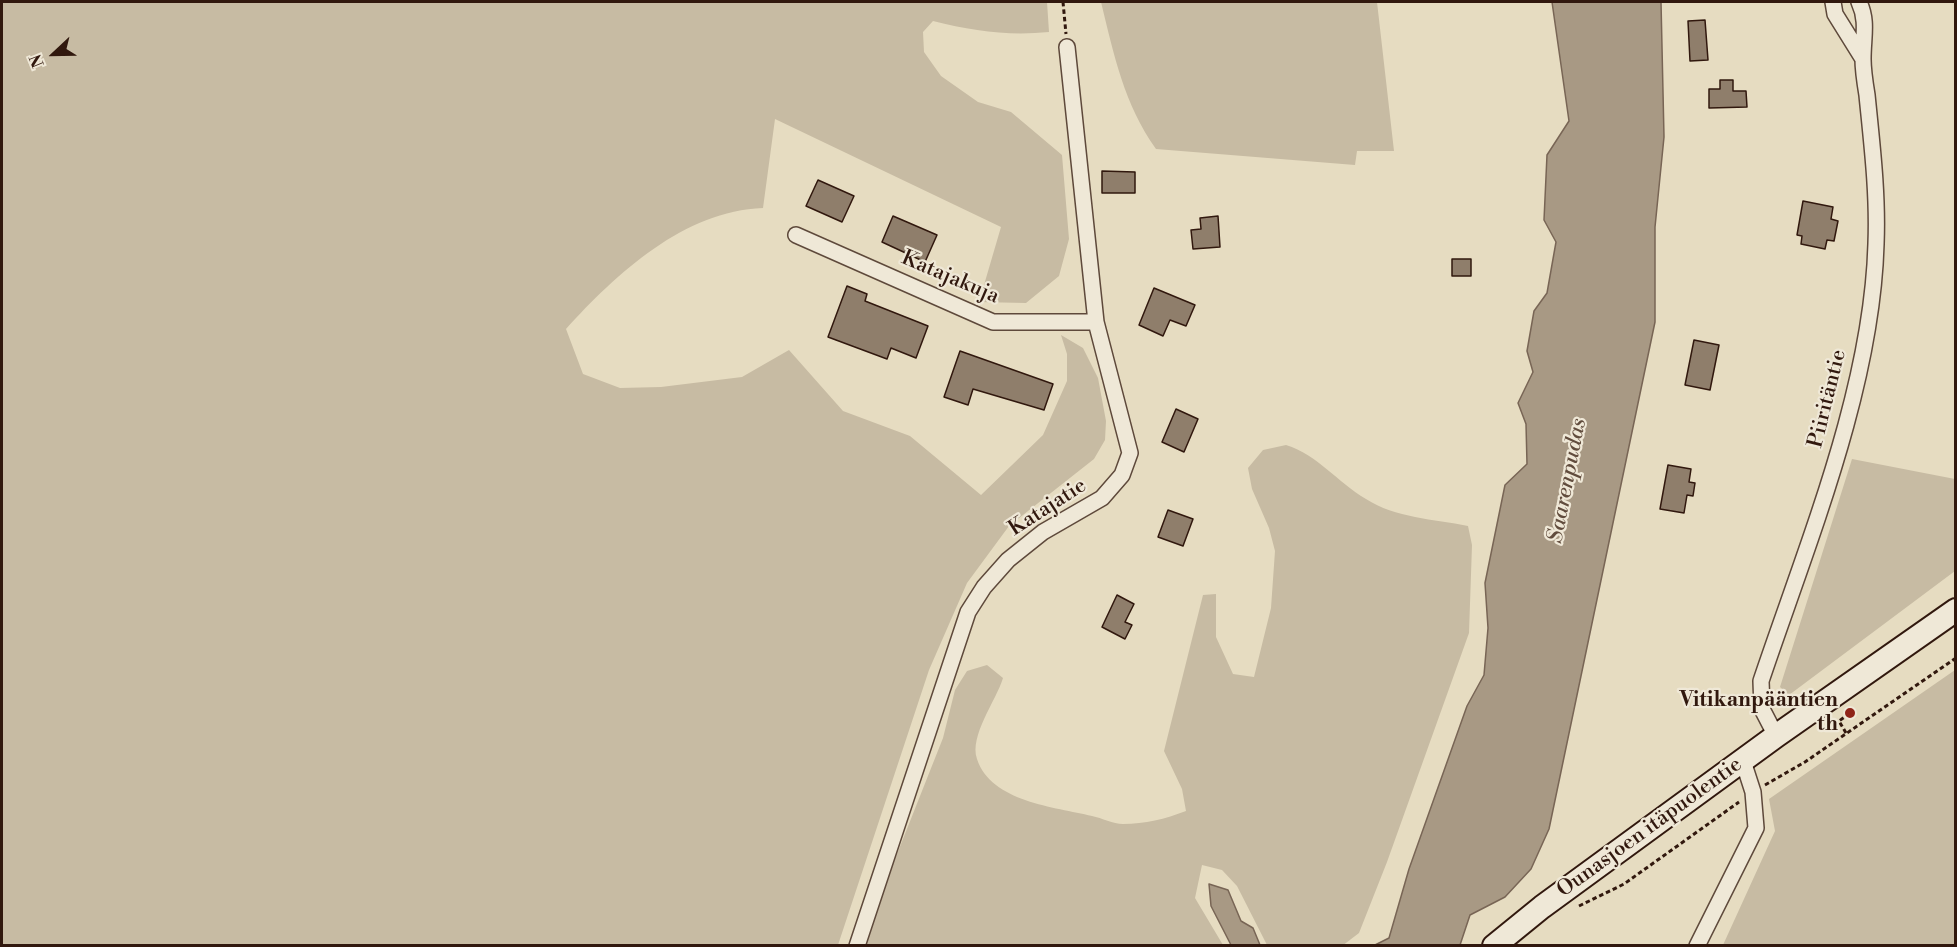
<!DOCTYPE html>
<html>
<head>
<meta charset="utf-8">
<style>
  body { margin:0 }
  #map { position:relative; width:1957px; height:947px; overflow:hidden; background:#e6dcc1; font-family:"Libre Bodoni",serif }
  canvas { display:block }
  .frame { position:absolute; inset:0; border:3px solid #31180e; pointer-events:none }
  .north { position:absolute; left:24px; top:24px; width:60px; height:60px; -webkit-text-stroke:4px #efe8d7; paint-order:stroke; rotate:248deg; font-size:16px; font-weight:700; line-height:24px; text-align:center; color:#31180e }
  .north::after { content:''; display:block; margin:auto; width:21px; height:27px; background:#31180e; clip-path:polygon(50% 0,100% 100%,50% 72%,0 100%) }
</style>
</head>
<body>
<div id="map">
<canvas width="1957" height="947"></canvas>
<div class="frame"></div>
<div class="north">N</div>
</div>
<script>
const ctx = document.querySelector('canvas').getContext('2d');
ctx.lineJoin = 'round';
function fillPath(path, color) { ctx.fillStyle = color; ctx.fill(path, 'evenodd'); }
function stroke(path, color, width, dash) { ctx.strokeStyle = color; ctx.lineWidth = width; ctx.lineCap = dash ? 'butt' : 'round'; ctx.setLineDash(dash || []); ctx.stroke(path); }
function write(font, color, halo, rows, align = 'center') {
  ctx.font = font + ' "Libre Bodoni",serif'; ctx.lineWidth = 4.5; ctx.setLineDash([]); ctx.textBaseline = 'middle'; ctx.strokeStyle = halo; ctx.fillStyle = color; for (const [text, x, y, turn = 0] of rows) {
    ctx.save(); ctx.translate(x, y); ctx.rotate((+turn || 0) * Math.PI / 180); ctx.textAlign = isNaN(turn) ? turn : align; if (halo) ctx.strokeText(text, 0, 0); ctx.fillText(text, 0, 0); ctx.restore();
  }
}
const green = new Path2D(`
  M2,2H1047L1049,32C1008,36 973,31 933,21L923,32L924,52L941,76L978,102L1011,112L1062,155L1069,239L1059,276L1026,303L979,302L1001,227L775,119L763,208C684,211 617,273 566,329L583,374L620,388L661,387L742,377L789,350L843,411L910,436L981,495L1043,435L1067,381V354L1061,335L1083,348L1098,378L1106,421L1105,440L1094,459L1009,526L967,583L929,670L838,945H2Z
  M1101,2H1377L1394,151H1357L1355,165L1156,149C1124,104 1114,55 1101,2Z
  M1286,445C1318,455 1337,482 1366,499C1395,518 1434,519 1468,526L1472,545L1469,633L1387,862L1359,933L1342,946L1267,945L1237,886L1222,870L1202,865L1195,898L1223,945L866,946L880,897L943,738L955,690L967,671L987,665L1003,678C996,701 969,736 977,759C991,802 1055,807 1092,816C1102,818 1113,824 1123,824C1145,824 1165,819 1186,811L1182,789L1164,751L1203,595L1216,594V637L1233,674L1254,677L1271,608L1275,551L1269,528L1252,489L1248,468L1263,450Z
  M1852,459L1955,479V571L1789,695L1780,687Z
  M1955,670V945H1723L1775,831L1769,799Z`);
const water = new Path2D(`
  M1552,2H1661L1664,137L1655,227V322L1549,829L1531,869L1505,897L1470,915L1460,945H1375L1389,938L1409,869L1467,706L1484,675L1488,628L1485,583L1505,485L1527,464L1526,424L1518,403L1533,372L1527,351L1534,311L1547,293L1556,242L1544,220L1547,155L1569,121Z
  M1209,884L1228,890L1241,921L1253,928L1260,945H1231L1211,906Z`);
const building = new Path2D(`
  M1705,20L1708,60L1690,61L1688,21Z
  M1720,80H1733V91H1746L1747,107L1709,108V89H1720Z
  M1102,171L1135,172V193H1102Z
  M818,180L854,196L842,222L806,206Z
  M1803,201L1833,207L1831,219L1838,221L1834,241L1827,240L1825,249L1801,244L1802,236L1797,235Z
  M893,216L937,235L925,262L882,242Z
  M1218,216L1220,247L1193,249L1191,230L1201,229L1200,218Z
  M1452,259H1471V276H1452Z
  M847,286L867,294L865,301L928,326L916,358L891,348L887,359L828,337Z
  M1154,288L1195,305L1186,326L1170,320L1163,336L1139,325Z
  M1694,340L1719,345L1710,390L1685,385Z
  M960,351L1053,384L1044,410L973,389L968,405L944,397Z
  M1176,409L1198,419L1184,452L1162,442Z
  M1668,465L1691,469L1689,482L1695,483L1693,496L1687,495L1684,513L1660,509Z
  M1168,510L1193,519L1183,546L1158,537Z
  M1117,595L1134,604L1125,622L1132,625L1125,639L1102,627Z`);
const path = new Path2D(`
  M1063,2L1066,34
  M1846,733L1839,721L1850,713
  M1765,785L1805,762L1956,658
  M1579,906L1624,884L1739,802`);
const minor = new Path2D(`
  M1833,2L1835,14L1863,59
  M796,235L993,322H1096
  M1776,736L1762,709L1761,681C1807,544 1872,389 1876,244C1878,194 1872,145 1867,95C1865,83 1863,71 1863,59C1863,37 1868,21 1859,2
  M857,946L968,612L984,587L1008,560L1043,532L1102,498L1122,475L1130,453L1096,322L1067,47
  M1697,946L1756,828L1753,792L1743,761`);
const secondary = new Path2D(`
  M1494,946L1542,907L1776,736L1956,610`);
const markers = [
  [1850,713,6,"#8f2418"]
];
const streetNames = [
  ["Katajakuja",950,278,23],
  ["Piiritäntie",1828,399,-76],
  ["Katajatie",1048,508,-33],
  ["Ounasjoen itäpuolentie",1650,828,-36]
];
const poiNames = [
  ["Vitikanpääntien",1838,701],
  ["th",1838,725]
];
const waterNames = [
  ["Saarenpudas",1568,481,-79]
];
fillPath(green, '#c7bba3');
fillPath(water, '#a89984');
stroke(water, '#786555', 1.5);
fillPath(building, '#8f7e6b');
stroke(building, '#31180e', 1.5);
stroke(minor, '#5e493b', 18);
stroke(secondary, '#31180e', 26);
stroke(path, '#31180e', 3, [4.5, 3]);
stroke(minor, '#efe8d7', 15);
stroke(secondary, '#efe8d7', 22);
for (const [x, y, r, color] of markers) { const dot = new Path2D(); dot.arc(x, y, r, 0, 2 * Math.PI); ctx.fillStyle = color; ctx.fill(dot); stroke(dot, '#efe8d7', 2); }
write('21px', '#31180e', '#efe8d7', streetNames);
write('bold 21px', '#31180e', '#efe8d7', poiNames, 'right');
write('italic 22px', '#614c3d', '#efe8d7', waterNames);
</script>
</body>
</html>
